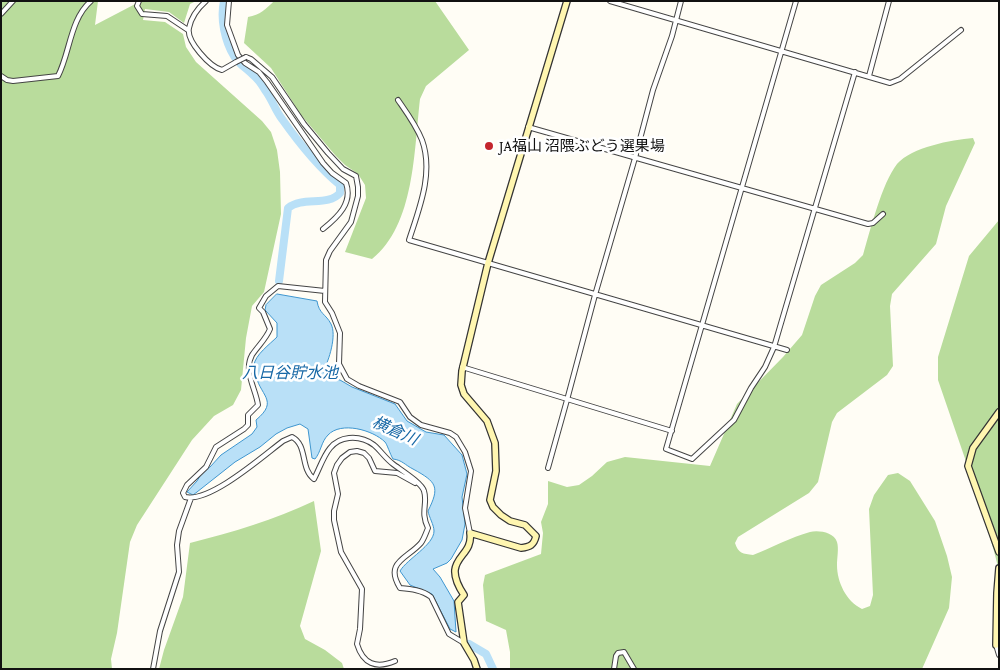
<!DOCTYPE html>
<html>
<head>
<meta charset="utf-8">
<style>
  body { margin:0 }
  #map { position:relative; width:1000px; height:670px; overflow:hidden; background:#fffdf5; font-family:"Crimson Pro",serif }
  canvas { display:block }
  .frame { position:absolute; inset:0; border:2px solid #111; pointer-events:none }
</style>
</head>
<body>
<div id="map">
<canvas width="1000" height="670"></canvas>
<div class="frame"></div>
</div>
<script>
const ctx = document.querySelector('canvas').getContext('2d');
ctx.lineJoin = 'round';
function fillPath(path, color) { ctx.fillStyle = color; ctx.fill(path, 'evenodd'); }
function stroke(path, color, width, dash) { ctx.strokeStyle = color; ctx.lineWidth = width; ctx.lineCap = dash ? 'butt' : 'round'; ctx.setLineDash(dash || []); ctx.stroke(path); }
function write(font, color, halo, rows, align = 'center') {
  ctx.font = font + ' "Crimson Pro","Noto Sans JP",serif'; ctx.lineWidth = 5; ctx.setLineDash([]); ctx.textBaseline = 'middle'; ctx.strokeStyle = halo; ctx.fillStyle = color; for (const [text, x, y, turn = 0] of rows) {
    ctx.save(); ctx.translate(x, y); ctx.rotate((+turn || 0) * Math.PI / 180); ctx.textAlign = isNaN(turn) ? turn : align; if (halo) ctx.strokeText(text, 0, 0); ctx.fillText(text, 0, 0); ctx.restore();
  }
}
const forest = new Path2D(`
  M1,1H98L95,25L141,1H196L190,4L184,23L169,12L145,9L143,20L165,22L183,34L186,47L196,62L262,121L271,132L277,150L280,172L281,214L264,292L252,306L246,338L241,390L233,405L214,416L192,440L137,525L130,542L117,633L111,659L112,669H1Z
  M274,1H435L469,50L426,86L420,99C414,150 415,225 372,259L345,252L366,198L365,185L358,174L345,165L335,155L301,115L271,68L244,43L248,17C260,15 266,9 274,1Z
  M973,138L975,143L946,206L936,244L892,294L890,306L893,366L887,375L837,413L832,422L818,482L809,493L738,537L735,543C738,553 743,554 753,555C771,548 791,537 810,532C818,530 834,532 837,542C839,548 837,558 837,565C837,582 846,601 862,609L870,606L873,595L869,509L874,495L888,475L898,473L910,481L935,521L947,556L952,577L949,608L922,669H510V652L506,630L486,621L483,585L485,575L541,554L543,533L541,522L548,504V481L567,487L579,485L592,476L607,462L625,457L710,466L737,404L783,357L802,335L815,296L821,285L855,263L863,255C870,231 882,183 897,164C912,147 951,140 973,138Z
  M999,220V571L994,551L971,476L938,380V357L969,256Z
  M314,501L321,551L300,626L305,639L325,650L342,663L344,669H159L164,650L183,597L190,543C233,532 274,520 314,501Z`);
const water = new Path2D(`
  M277,294L317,301C319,314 326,314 331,324C337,335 329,361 323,371L327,378L340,380L352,387L395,404L407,421L426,432L444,435L462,455L467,474L462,497L465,524L462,540L451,559L447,563L433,569L440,577L454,601L456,632L450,629L432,594L410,585L400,571C407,559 434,545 434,531C434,525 429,517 428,511C440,487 437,482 413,469C405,465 402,460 393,459C390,454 387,444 385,442C373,430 341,421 328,435C321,442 321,452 315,459L312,458L308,429L300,424L287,428L276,434L260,447L235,462L197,492L193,495L187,492L197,481L203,471L210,467L221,455L252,434L257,427L256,420C280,400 259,396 255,372C255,372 254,365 254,365C255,355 270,344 277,337V323L265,310L266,305Z`);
const river = new Path2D(`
  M224,1C220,19 225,41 234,56C239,65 247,68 253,75C258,79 262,85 265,90C272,99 275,110 282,119C299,143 318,167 340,185V193C328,207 303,196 288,208L279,281
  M469,644L486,654L493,669`);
const street = new Path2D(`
  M139,1L137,6L142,14L167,16L188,30
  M206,1C198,8 191,18 189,28C186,41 210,67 222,70L236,62
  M229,1L227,25L238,55L245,63L259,72L267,82L323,163L332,173L346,183C353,203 338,217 323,229
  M610,1L890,83L900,79L961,30
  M796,1L666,449L692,459L734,420L751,388L765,367L774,347L855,72
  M1,14L13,1
  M246,57L251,59L272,77L304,124L328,153L343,169L356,176L358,187V196L351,222L330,251L326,260L325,302L332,313L340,333L339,364L347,379L359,386L400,402L410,417L421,425L450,433L456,437L465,452L471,471L465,508L470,533
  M1,76L7,80L13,81L58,76C70,53 70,19 91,1
  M869,76L889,1
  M398,100C407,113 416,125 422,140C434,173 419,209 409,240L787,350
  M528,127L868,224L873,223L883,214
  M325,291L278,286L266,296L259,308L263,312L270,329C266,339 258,346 252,355C243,371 256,389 258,405L248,415V425L244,429L216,447L206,467L187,485L183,493L185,497C210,503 263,456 283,441L292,437C308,445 300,469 314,479C323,462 327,440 349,438C359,437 366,439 374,445C381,451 385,458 393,464C401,470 422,483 424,491C428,503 420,512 428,528C426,533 424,539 421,543C407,559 384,562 400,588C411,589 422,590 431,597L449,634L464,643
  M462,367L672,431
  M548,468L567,400L595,295L635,158L653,90L672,36L681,1
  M996,645L999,655
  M395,661C376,669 363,664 357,644L360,629L362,589L341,552L334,520V511L338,494L334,473L337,465L342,458L350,452L357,451L364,453L369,458L375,471L397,473L415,483
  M153,669L160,631L179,572L177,545L179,531L191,498
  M614,669L616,656L618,653L624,652L634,669`);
const secondary = new Path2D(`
  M999,412L973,448L968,466L999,552
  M996,645L997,593L999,568
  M477,669L474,660L464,643L458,602L464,595C439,557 474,559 470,533L521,548C530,547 534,545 536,536L525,525L510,521L501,515L493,507L490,500L496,471L495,443L487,421L464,394L461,385L462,371L488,263L567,1`);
const streetBridge = new Path2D(`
  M236,62L246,57`);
const markers = [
  [489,146,5,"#c4262e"]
];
const poiNames = [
  ["JA福山 沼隈ぶどう選果場",499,146]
];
const waterNames = [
  ["八日谷貯水池",290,373],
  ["横倉川",395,431,24]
];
fillPath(forest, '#b9dc9c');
fillPath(water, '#b9e0f7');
stroke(water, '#3f96cf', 1);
stroke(river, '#b9e0f7', 8);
stroke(street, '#444', 6);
stroke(secondary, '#333', 8);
stroke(street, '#fff', 4);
stroke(secondary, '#fff6b0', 5.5);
stroke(streetBridge, '#444', 6, []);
stroke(streetBridge, '#fff', 4);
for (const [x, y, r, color] of markers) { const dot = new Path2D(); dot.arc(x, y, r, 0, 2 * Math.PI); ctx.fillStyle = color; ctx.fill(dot); stroke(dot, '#fff', 2); }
write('15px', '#111', '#fff', poiNames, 'left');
write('italic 16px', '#1768a6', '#fff', waterNames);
</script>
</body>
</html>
